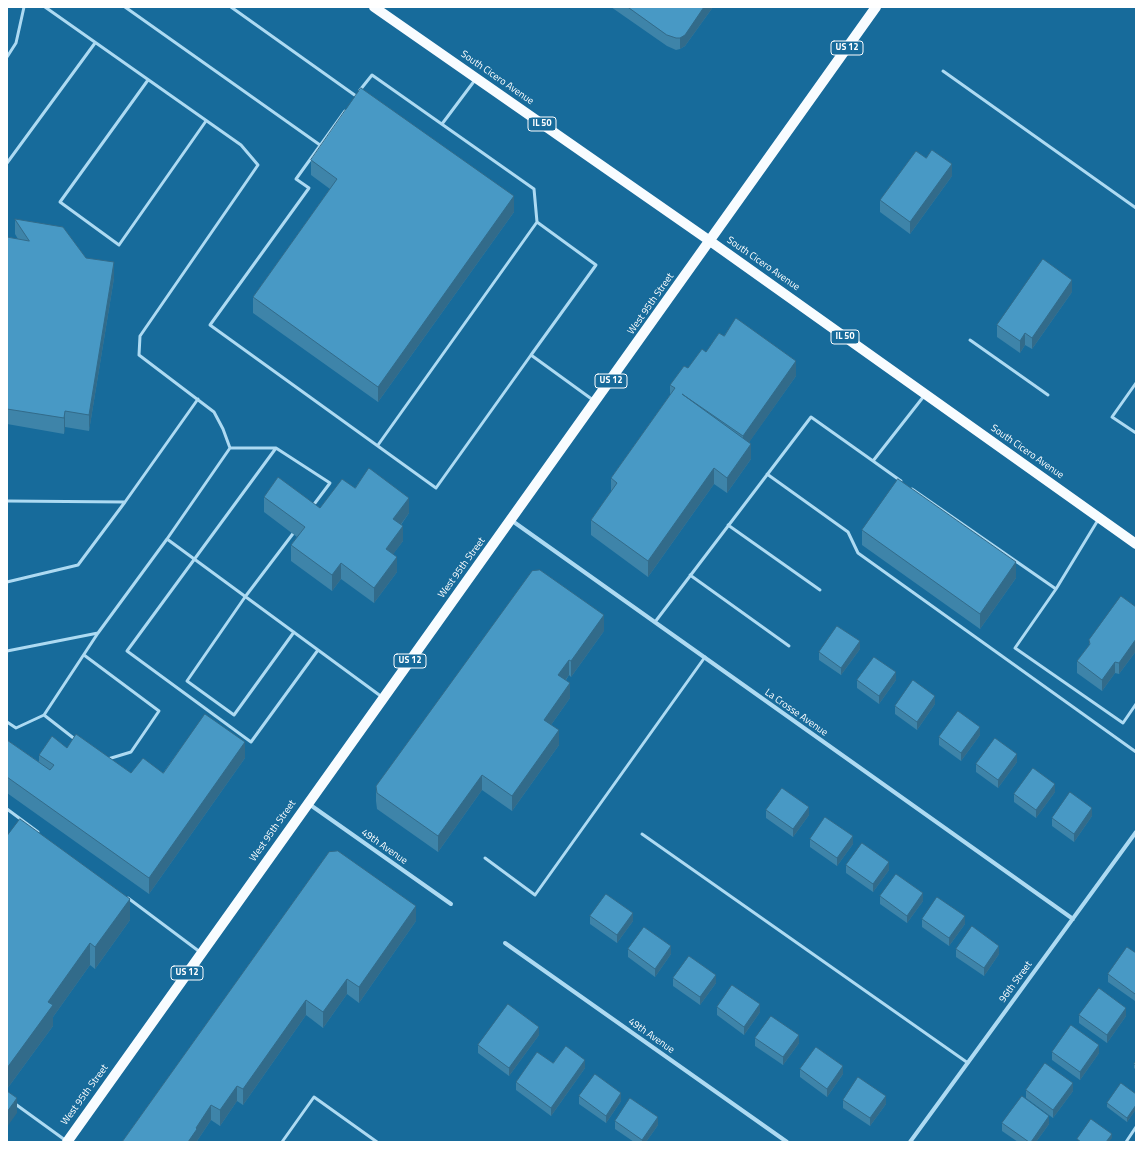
<!DOCTYPE html>
<html>
<head>
<meta charset="utf-8">
<style>
  body { margin:0 }
  #map { position:relative; width:1143px; height:1149px; overflow:hidden; background:#176b9b; font-family:"Titillium Web",sans-serif }
  canvas { display:block }
  .frame { position:absolute; inset:0; border:8px solid #fff; pointer-events:none }
</style>
</head>
<body>
<div id="map">
<canvas width="1143" height="1149"></canvas>
<div class="frame"></div>
</div>
<script>
const ctx = document.querySelector('canvas').getContext('2d');
ctx.lineJoin = 'round';
function stroke(path, color, width, dash) { ctx.strokeStyle = color; ctx.lineWidth = width; ctx.lineCap = dash ? 'butt' : 'round'; ctx.setLineDash(dash || []); ctx.stroke(path); }
function fillPath(path, color) { ctx.fillStyle = color; ctx.fill(path, 'evenodd'); }
function write(font, color, halo, rows, align = 'center') {
  ctx.font = font + ' "Titillium Web",sans-serif'; ctx.lineWidth = 3; ctx.setLineDash([]); ctx.textBaseline = 'middle'; ctx.strokeStyle = halo; ctx.fillStyle = color; for (const [text, x, y, turn = 0] of rows) {
    ctx.save(); ctx.translate(x, y); ctx.rotate((+turn || 0) * Math.PI / 180); ctx.textAlign = isNaN(turn) ? turn : align; if (halo) ctx.strokeText(text, 0, 0); ctx.fillText(text, 0, 0); ctx.restore();
  }
}
const lane = new Path2D(`
  M45,7L241,145L258,165L140,336L139,355L214,412L223,429L230,448L167,539L382,697
  M125,7L320,145
  M231,7L356,96
  M7,57L16,43L24,7
  M943,71L1136,208
  M148,80L60,202L119,245L206,121
  M360,90L372,75L534,189L537,222
  M345,111L296,179L309,188L210,325L436,488L531,355L593,400
  M442,124L475,80
  M7,163L95,43
  M970,340L1048,395
  M1136,383L1112,417L1136,433
  M378,445L537,222L596,265L531,355
  M230,448H276L330,483L312,507
  M276,448L127,651L251,742L318,650
  M873,461L901,481
  M767,474L848,532L858,553L1136,752
  M912,489L1056,589L1098,520
  M7,501L125,502L198,399
  M728,525L820,590
  M690,575L789,646
  M7,582L78,565L125,502
  M1056,589L1015,648L1123,723L1136,704
  M655,622L811,417L873,461L924,396
  M294,632L234,715L187,681L245,597L295,531
  M7,651L98,633L167,539
  M84,655L159,711L131,752L108,759
  M7,722L16,728L44,715
  M76,740L44,715L98,633
  M7,809L38,832
  M642,834L968,1063
  M485,858L535,895L705,657
  M128,898L200,952
  M7,1098L65,1140
  M282,1142L314,1097L377,1142
  M1126,1142L1136,1127`);
const street = new Path2D(`
  M511,520L1073,919
  M309,804L451,904
  M505,943L787,1142
  M910,1142L1136,832`);
const primary = new Path2D(`
  M374,7L710,241L1136,544
  M67,1142L876,7`);
const wall = new Path2D(`
  M611,7H713L685,46L680,49L676,50L667,46Z
  M311,160L514,212L378,402L253,313V297L330,189L311,175Z
  M952,176L910,234L880,212V200Z
  M15,219L86,258L114,278L89,431L65,427L64,434L7,424V237L18,239L15,234Z
  M1072,292L1032,349L1025,345L1020,353L997,337V325Z
  M724,336L796,376L749,442L751,459L727,493L714,484L648,577L591,535V520L611,492V478L670,395V385Z
  M355,488L409,513L401,525L403,541L393,554L397,572L374,603L341,579L332,591L291,561V545L297,537L264,512V497L320,508Z
  M862,530L1016,578L980,629L862,545Z
  M1136,607V651L1119,674L1115,673L1102,691L1077,673V661L1089,646V640Z
  M604,631L571,677L569,675L566,680L570,698L551,725L559,745L512,811L482,790L438,852L377,809L376,801V786Z
  M860,649L841,675L819,660V652Z
  M857,680H896L879,704L857,688Z
  M935,704L917,730L895,714V706Z
  M980,735L961,761L939,745V737Z
  M7,740L39,762V755L67,748L131,773H163L245,758L149,894L7,793Z
  M1017,762L998,788L976,772V764Z
  M1055,792L1036,818L1014,802V794Z
  M766,810L809,815L793,837L766,818Z
  M1092,816L1074,842L1052,826V818Z
  M7,836L130,920L95,969L90,965L53,1017V1026L7,1089Z
  M810,839L853,844L837,866L810,847Z
  M329,852L416,921L359,1003L347,994L323,1028L306,1015L243,1105L237,1101L220,1126L211,1120L197,1141V1142H122Z
  M846,865L889,870L873,892L846,873Z
  M880,896L923,901L907,923L880,904Z
  M590,916L633,921L617,943L590,924Z
  M922,919L965,924L949,946L922,927Z
  M1136,936V947L1135,946V938Z
  M628,949L671,954L655,977L628,957Z
  M956,949L999,954L984,976L956,957Z
  M1136,953L1135,1001L1108,982V974Z
  M673,978L716,983L700,1005L673,986Z
  M717,1007L760,1012L744,1035L717,1015Z
  M1079,1015L1126,1016L1107,1043L1079,1023Z
  M539,1035L509,1076L478,1053V1045Z
  M755,1038L799,1043L783,1065L755,1046Z
  M1052,1052L1099,1053L1080,1080L1052,1060Z
  M1136,1061V1070L1134,1068V1064Z
  M553,1063L585,1068L551,1116L516,1090V1082Z
  M800,1069L843,1074L827,1097L800,1077Z
  M1026,1090L1073,1091L1053,1118L1026,1098Z
  M1136,1094V1109L1127,1122L1107,1107V1103Z
  M579,1096L621,1101L606,1123L579,1104Z
  M843,1100L886,1104L870,1126L843,1108Z
  M615,1121L658,1125L646,1142H634L615,1129Z
  M1002,1123L1049,1124L1036,1142H1018L1002,1131Z`);
const shadedWall = new Path2D(`
  M704,7H713L685,46L680,49V38Z
  M952,164V176L910,234V222Z
  M514,196V212L378,402V387Z
  M114,262V278L89,431V415Z
  M1072,280V292L1032,349V338Z
  M1025,333V345L1020,353V341Z
  M796,361V376L743,451V436Z
  M65,411V427L64,434V418Z
  M751,444V459L727,493V478Z
  M714,468V484L648,577V561Z
  M409,498V513L393,535V519Z
  M403,526V541L386,564V549Z
  M397,557V572L374,603V588Z
  M1016,562V578L980,629V614Z
  M341,563V579L332,591V575Z
  M604,615V631L571,677V661Z
  M1136,639V651L1119,674V663Z
  M860,641V649L841,675V668Z
  M569,660V675L558,690V675Z
  M1115,662V673L1102,691V680Z
  M896,672V680L879,704V696Z
  M570,683V698L544,735V720Z
  M935,696V704L917,730V722Z
  M980,727V735L961,761V753Z
  M559,730V745L512,811V796Z
  M245,742V758L149,894V878Z
  M1017,754V762L998,788V780Z
  M482,775V790L438,852V836Z
  M1055,784V792L1036,818V810Z
  M809,807V815L793,837V829Z
  M1092,808V816L1074,842V834Z
  M853,836V844L837,866V858Z
  M889,862V870L873,892V884Z
  M923,893V901L907,923V916Z
  M130,899V920L95,969V947Z
  M416,906V921L359,1003V987Z
  M633,913V921L617,943V935Z
  M965,916V924L949,946V938Z
  M90,943V965L53,1017V1026L7,1089V1068L48,1002Z
  M671,946V954L655,977V969Z
  M999,946V954L984,976V968Z
  M716,975V983L700,1005V997Z
  M347,979V994L323,1028V1012Z
  M306,1000V1015L243,1105V1089Z
  M760,1004V1012L744,1035V1027Z
  M1126,1008V1016L1107,1043V1035Z
  M539,1027V1035L509,1076V1068Z
  M799,1035V1043L783,1065V1057Z
  M1099,1045V1053L1080,1080V1072Z
  M585,1060V1068L551,1116V1108Z
  M843,1066V1074L827,1097V1089Z
  M1073,1083V1091L1053,1118V1110Z
  M237,1086V1101L220,1126V1110Z
  M621,1093V1101L606,1123V1116Z
  M886,1096V1104L870,1126V1118Z
  M17,1098V1113L7,1127V1112Z
  M211,1105V1120L197,1141V1142H188L196,1128Z
  M1136,1105V1109L1127,1122V1118Z
  M1049,1116V1124L1036,1142H1031Z
  M658,1117V1125L646,1142H642V1140Z
  M1112,1134V1138L1109,1142H1106Z`);
const building = new Path2D(`
  M628,7H704L685,35L680,38H676L667,35Z
  M361,88L514,196L378,387L253,297L337,179L311,160Z
  M932,150L952,164L910,222L880,200L916,151L926,158Z
  M15,219L63,227L86,258L114,262L89,415L65,411L64,418L7,409V237L29,241Z
  M1043,259L1072,280L1032,338L1025,333L1020,341L997,325Z
  M736,318L796,361L743,436L682,394L751,444L727,478L714,468L648,561L591,520L617,483L611,478L675,388L670,385L684,366L688,368L702,349L706,352L719,333L724,336Z
  M369,468L409,498L393,519L403,526L386,549L397,557L374,588L341,563L332,575L291,545L305,527L264,497L278,477L320,508L342,479L355,488Z
  M898,479L1016,562L980,614L862,530Z
  M540,570L604,615L571,661L569,660L558,675L570,683L544,720L559,730L512,796L482,775L438,836L377,793L376,786L532,571Z
  M1121,596L1136,607V639L1119,663L1115,662L1102,680L1077,661L1090,644L1089,640Z
  M837,626L860,641L841,668L819,652Z
  M874,657L896,672L879,696L857,680Z
  M913,680L935,696L917,722L895,706Z
  M958,711L980,727L961,753L939,737Z
  M205,714L245,742L149,878L7,777V740L50,770L54,765L39,755L52,736L67,748L76,734L131,773L143,758L163,773Z
  M995,738L1017,754L998,780L976,764Z
  M1033,768L1055,784L1036,810L1014,794Z
  M782,788L809,807L793,829L766,810Z
  M1070,792L1092,808L1074,834L1052,818Z
  M825,817L853,836L837,858L810,839Z
  M20,819L130,899L95,947L90,943L48,1002L53,1005L7,1068V836Z
  M862,843L889,862L873,884L846,865Z
  M338,851L416,906L359,987L347,979L323,1012L306,1000L243,1089L237,1086L220,1110L211,1105L196,1128L197,1129L188,1142H122L329,852Z
  M896,874L923,893L907,916L880,896Z
  M606,894L633,913L617,935L590,916Z
  M937,897L965,916L949,938L922,919Z
  M972,926L999,946L984,968L956,949Z
  M644,927L671,946L655,969L628,949Z
  M1127,947L1136,953V993L1135,994L1108,974Z
  M689,956L716,975L700,997L673,978Z
  M732,985L760,1004L744,1027L717,1007Z
  M1099,988L1126,1008L1107,1035L1079,1015Z
  M508,1004L539,1027L509,1068L478,1045Z
  M771,1016L799,1035L783,1057L755,1038Z
  M1071,1025L1099,1045L1080,1072L1052,1052Z
  M566,1046L585,1060L551,1108L516,1082L537,1052L553,1063Z
  M816,1047L843,1066L827,1089L800,1069Z
  M1136,1061V1066L1134,1064Z
  M1045,1063L1073,1083L1053,1110L1026,1090Z
  M595,1074L621,1093L606,1116L579,1096Z
  M858,1077L886,1096L870,1118L843,1100Z
  M1121,1083L1136,1094V1105L1127,1118L1107,1103Z
  M7,1091L17,1098L7,1112Z
  M1022,1096L1049,1116L1031,1142H1029L1002,1123Z
  M630,1098L658,1117L642,1140L615,1121Z
  M1091,1119L1112,1134L1106,1142H1081L1077,1139Z`);
const shields = [
  [847,48,32],
  [542,124,28],
  [845,337,28],
  [611,381,32],
  [410,661,32],
  [187,973,32]
];
const shieldNames = [
  ["US 12",847,48],
  ["IL 50",542,124],
  ["IL 50",845,337],
  ["US 12",611,381],
  ["US 12",410,661],
  ["US 12",187,973]
];
const streetNames = [
  ["South Cicero Avenue",497,78,35],
  ["South Cicero Avenue",763,264,35],
  ["West 95th Street",651,304,-55],
  ["South Cicero Avenue",1027,452,35],
  ["West 95th Street",462,568,-54],
  ["La Crosse Avenue",796,713,35],
  ["West 95th Street",273,831,-55],
  ["49th Avenue",384,847,35],
  ["96th Street",1016,982,-54],
  ["49th Avenue",651,1036,35],
  ["West 95th Street",85,1095,-54]
];
stroke(lane, '#addaf2', 3);
stroke(street, '#addaf2', 4);
stroke(primary, '#f8fcff', 10);
fillPath(wall, '#3e84a9');
fillPath(shadedWall, '#326b8a');
fillPath(building, '#4899c5');
stroke(building, '#326b8a', 1);
for (const [x, y, w] of shields) { const box = new Path2D(); box.roundRect(x - w / 2, y - 7, w, 14, 3); ctx.fillStyle = '#176b9b'; ctx.fill(box); stroke(box, '#fff', 1); }
write('bold 9px', '#fff', null, shieldNames);
write('10px', '#fff', '#176b9b', streetNames);
</script>
</body>
</html>
